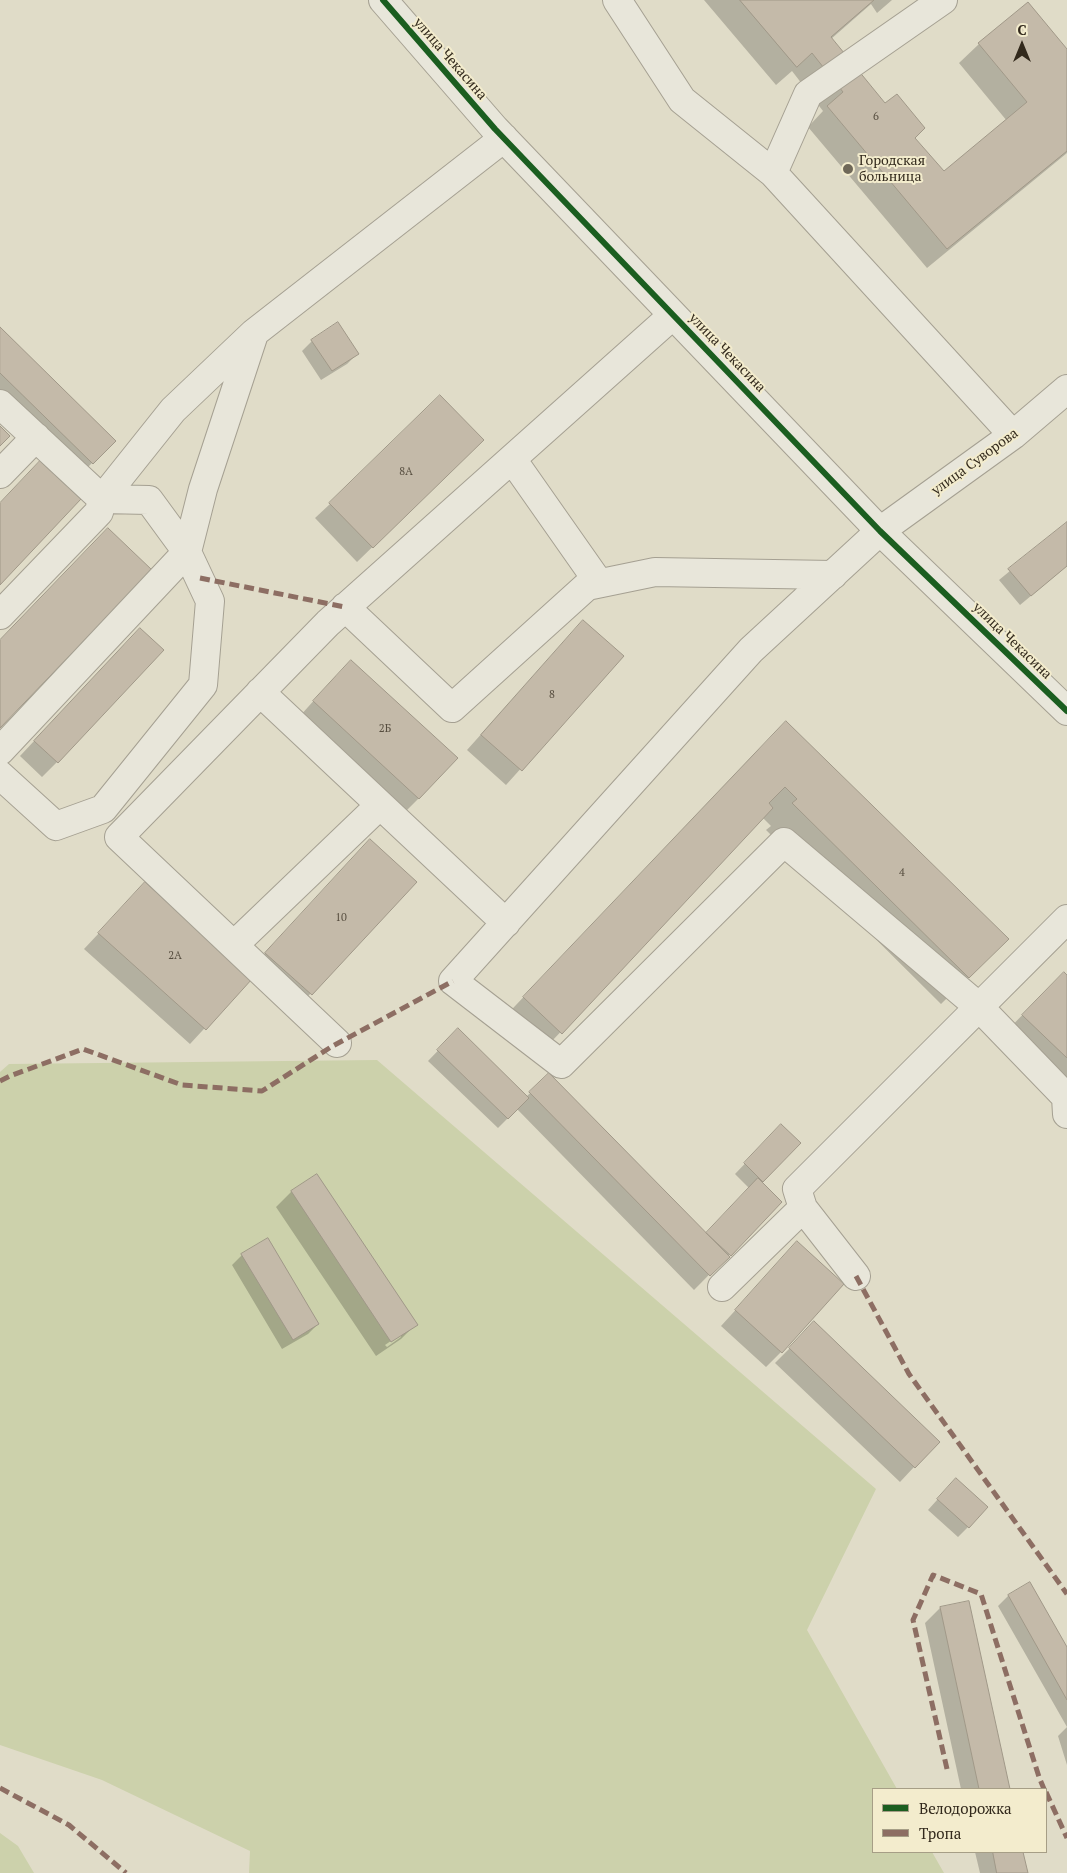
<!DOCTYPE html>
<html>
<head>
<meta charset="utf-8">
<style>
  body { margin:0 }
  #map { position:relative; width:1067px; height:1873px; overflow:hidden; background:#e0dcc8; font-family:"PT Serif",serif }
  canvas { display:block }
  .legend { position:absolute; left:872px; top:1788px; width:175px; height:65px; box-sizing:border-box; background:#f3eccd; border:1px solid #a69e86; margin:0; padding:6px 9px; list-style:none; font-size:15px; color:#32291c }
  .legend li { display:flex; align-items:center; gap:10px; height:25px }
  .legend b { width:25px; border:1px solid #a69e86 }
  .north { position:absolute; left:997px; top:20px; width:50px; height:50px; -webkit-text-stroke:4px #f3eccd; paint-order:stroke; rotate:0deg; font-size:14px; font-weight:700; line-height:20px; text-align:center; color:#32291c }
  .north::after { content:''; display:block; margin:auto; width:18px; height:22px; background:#32291c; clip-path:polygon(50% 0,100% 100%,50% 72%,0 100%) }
</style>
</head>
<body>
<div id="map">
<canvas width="1067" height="1873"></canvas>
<ul class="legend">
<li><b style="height:6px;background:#1b5e20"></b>Велодорожка</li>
<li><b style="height:6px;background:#8d6e63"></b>Тропа</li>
</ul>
<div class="north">С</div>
</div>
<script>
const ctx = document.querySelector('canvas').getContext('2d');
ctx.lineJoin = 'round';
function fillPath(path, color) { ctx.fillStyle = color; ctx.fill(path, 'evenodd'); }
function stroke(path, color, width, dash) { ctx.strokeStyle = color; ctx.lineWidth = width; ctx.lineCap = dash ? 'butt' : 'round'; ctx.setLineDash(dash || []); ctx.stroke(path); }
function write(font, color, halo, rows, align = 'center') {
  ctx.font = font + ' "PT Serif",serif'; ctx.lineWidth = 4; ctx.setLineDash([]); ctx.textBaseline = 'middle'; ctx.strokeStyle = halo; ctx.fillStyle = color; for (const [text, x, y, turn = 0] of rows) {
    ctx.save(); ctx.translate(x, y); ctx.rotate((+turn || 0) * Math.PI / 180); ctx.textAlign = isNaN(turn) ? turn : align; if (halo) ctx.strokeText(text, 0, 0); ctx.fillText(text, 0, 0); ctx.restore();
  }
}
const green = new Path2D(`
  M377,1060L876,1489L807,1630L897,1789H873V1852H932L944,1873H249L250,1851L102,1780L0,1745V1072L9,1064Z
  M0,1833L18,1846L34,1873H0Z`);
const shadow = new Path2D(`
  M704,0H892L877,13L871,4L831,39L943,173L1007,121L959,63L979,44L1067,51V153L927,268L808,127L823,111L792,71L776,85Z
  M0,329L114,441L77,478L0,402Z
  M312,341L357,354L347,364L321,380L302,351Z
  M467,455L357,562L315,518L330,504Z
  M1067,524V566L1020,605L999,580Z
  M569,636L622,656L506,785L467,750Z
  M125,644L57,762L42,777L20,756Z
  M336,676L419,798L404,813L299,717Z
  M759,749L1007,939L941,1004L766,830L771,826L763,818L534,1060L497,1025Z
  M356,856L415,882L296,1009L251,968Z
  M145,884L250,979L190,1044L84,949Z
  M1067,977V1111L996,1042L1037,1000Z
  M458,1030L526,1097L549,1075L706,1234L749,1188L735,1174L781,1126L799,1143L761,1183L781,1202L694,1290L517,1109L498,1128L428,1061Z
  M317,1175L416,1324L401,1339L376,1356L276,1207L291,1192ZM401,1334V1337L387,1347L385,1345Z
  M242,1255L318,1324L308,1334L282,1349L232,1265Z
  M783,1258L781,1352L766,1367L721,1326Z
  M800,1338L914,1467L900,1482L775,1363Z
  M946,1490L968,1527L958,1537L928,1510Z
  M1030,1584L1067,1649V1765L1058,1736L1067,1727L998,1606L1008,1596Z
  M968,1603L1008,1789H961L925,1623L940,1608Z
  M975,1852H1022L1026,1873H980Z`);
const building = new Path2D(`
  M740,0H874L831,37L885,103L897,94L925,128L915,138L944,171L1027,102L978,43L1028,2L1067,49V151L947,249L827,106L843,92L812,53L797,67Z
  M338,322L359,354L332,371L311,340Z
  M0,327L116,441L93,464L0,373Z
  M440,395L484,440L373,548L329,503Z
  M0,426L10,436L0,446Z
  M40,461L81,499L0,585V503Z
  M1067,522V566L1031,596L1008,569Z
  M108,528L152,570L0,728V640Z
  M583,620L624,656L522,771L481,735Z
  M140,628L164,650L58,763L34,741Z
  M351,660L458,758L419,799L313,701Z
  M786,721L1009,939L969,978L792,803L797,799L785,787L769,803L773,808L562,1034L523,997Z
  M370,839L417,882L312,995L265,953Z
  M145,882L252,979L206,1030L98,933Z
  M1064,972L1067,975V1058L1022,1015Z
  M458,1028L529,1098L508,1119L437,1050Z
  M549,1073L730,1257L710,1276L529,1092Z
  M781,1124L801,1143L763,1182L744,1163Z
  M317,1174L418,1325L391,1342L291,1191Z
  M758,1178L782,1202L731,1256L706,1233Z
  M268,1238L319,1324L293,1340L241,1254Z
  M797,1241L844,1284L782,1353L735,1310Z
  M814,1321L940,1442L915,1468L789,1348Z
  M956,1478L988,1507L969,1528L937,1499Z
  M1030,1582L1067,1647V1700L1008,1595Z
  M969,1601L1010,1789H979L940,1607Z
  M993,1852H1023L1028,1873H997Z`);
const minor = new Path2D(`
  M383,0L495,129L880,531L1067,711
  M617,0L682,100L773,173L1013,435
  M773,173L808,94L943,0
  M1067,389L1013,435L880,531L751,650L453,981L561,1064L784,842L979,1007L1066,1097L1067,1114
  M0,404L102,499L173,410L254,333L504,138
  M512,459L599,583
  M0,474L36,437
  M345,607L452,708L587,586L655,572L833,575
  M0,615L99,512L102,499L149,500L187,552L210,601L203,685L103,809L56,826L0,775
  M260,692L506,923
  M0,751L187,552L203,489L253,337
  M234,945L380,805
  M337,1043L119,837L328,623L673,315
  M803,1208L856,1276
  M722,1287L803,1208L797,1189L1067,919`);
const quiet = new Path2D(`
  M200,578L345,607
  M0,1081L10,1076L83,1049L182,1085L262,1091L331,1047L453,981
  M856,1276L909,1374L1067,1594
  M947,1769L913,1620L933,1575L981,1594L1039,1777L1044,1789
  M0,1788L69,1825L126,1873
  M1046,1792L1067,1838`);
const cycleway = new Path2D(`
  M383,0L495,129L880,531L1067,711`);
const markers = [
  [848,169,6,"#6f6858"]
];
const numberNames = [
  ["6",876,117],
  ["8А",406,472],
  ["8",552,695],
  ["2Б",385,729],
  ["4",902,873],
  ["10",341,918],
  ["2А",175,956]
];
const streetNames = [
  ["улица Чекасина",450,59,49],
  ["улица Чекасина",727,353,46],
  ["улица Суворова",975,462,-36],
  ["улица Чекасина",1012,641,44]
];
const poiNames = [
  ["Городская",859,161],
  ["больница",859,177]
];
fillPath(green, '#ccd1ab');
fillPath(shadow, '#0003');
fillPath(building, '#c4baa9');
stroke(building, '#a09888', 1);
stroke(minor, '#a5a092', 30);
stroke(minor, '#e8e6da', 28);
stroke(quiet, '#8d6e63', 5, [10, 5]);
stroke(cycleway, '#1b5e20', 6);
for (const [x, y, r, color] of markers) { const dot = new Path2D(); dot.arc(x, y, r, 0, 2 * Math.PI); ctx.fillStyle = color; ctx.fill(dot); stroke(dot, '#f3eccd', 2); }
write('11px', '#564d3f', null, numberNames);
write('14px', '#32291c', '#f3eccd', streetNames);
write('14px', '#32291c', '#f3eccd', poiNames, 'left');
</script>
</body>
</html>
